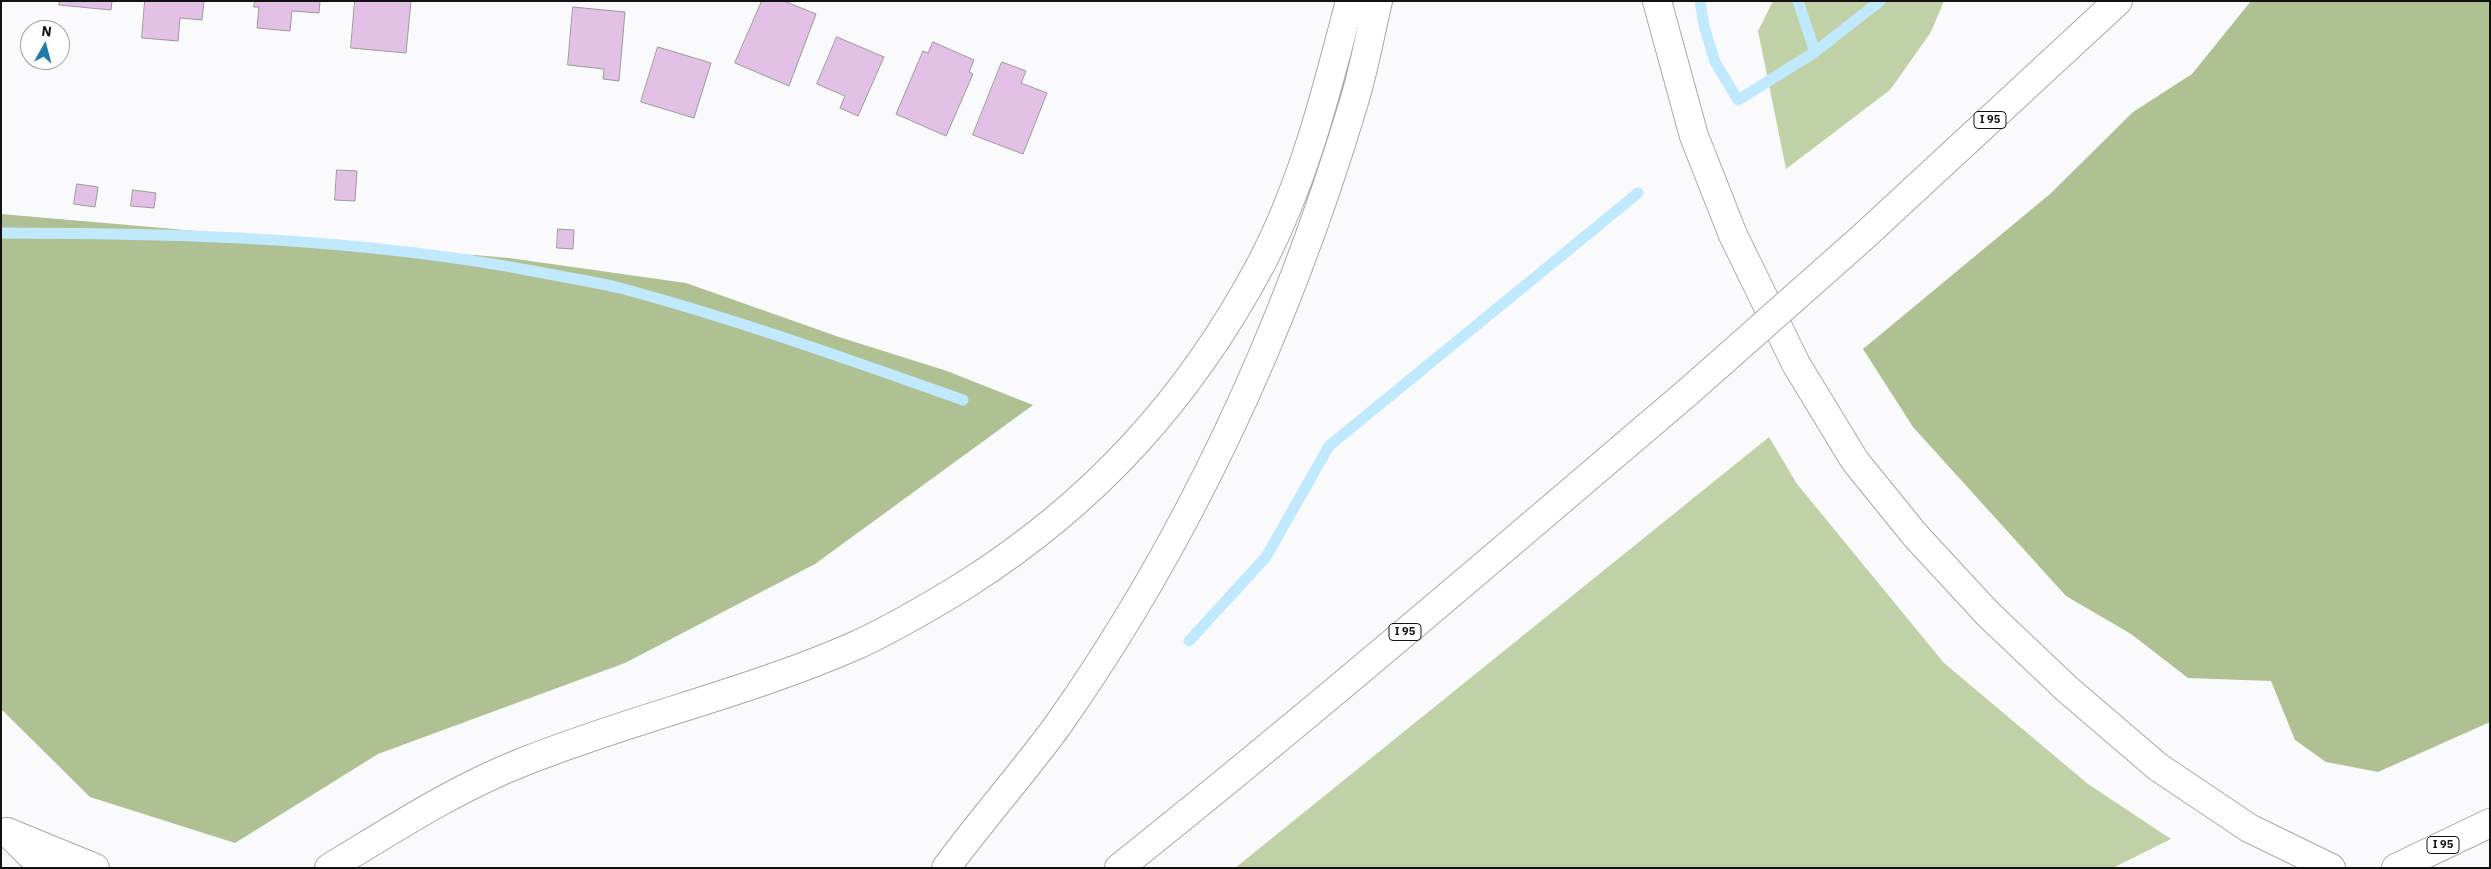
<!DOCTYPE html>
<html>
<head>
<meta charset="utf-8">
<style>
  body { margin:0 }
  #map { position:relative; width:2491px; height:869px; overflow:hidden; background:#fafafc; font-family:"IBM Plex Sans",sans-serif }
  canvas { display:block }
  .frame { position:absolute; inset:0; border:2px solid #121213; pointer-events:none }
  .north { position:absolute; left:20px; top:20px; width:50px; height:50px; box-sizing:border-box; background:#fff; border:1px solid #a0a0a1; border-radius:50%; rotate:7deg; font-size:14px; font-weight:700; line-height:20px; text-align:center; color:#121213 }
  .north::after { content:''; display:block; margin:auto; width:18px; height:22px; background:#1f7ba9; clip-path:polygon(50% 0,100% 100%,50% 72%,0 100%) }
</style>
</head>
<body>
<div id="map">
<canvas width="2491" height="869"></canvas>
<div class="frame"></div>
<div class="north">N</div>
</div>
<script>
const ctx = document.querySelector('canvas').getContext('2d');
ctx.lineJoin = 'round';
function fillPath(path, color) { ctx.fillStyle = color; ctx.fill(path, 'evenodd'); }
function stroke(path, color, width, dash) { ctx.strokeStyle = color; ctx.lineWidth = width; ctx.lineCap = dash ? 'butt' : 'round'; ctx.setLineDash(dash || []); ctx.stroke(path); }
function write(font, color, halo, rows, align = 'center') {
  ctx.font = font + ' "IBM Plex Sans",sans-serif'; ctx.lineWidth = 5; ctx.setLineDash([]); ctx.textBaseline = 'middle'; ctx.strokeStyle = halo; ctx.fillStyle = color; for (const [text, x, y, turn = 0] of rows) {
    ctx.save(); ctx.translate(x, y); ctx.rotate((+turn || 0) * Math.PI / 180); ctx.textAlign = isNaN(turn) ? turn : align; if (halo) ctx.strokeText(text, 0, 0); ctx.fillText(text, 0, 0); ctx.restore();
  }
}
const green = new Path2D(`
  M1773,1H1944L1931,32L1890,90L1786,169L1758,31Z
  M1769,437L1797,484L1944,663L2088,784L2171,839L2113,868H1235Z`);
const forest = new Path2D(`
  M2251,1H2490V722L2378,772L2326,762L2295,740L2271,681L2188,678L2131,634L2066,596L1913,427L1863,349L2050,194L2133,112L2192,74Z
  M1,214L509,258L686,283L839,337L947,371L1033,405L815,564L625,663L378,754L235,843L90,797L1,709Z`);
const stream = new Path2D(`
  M1700,1L1704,26L1715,62L1738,100L1815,52L1880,1
  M1798,1L1815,52
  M1,233C179,233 358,238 533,271C562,277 592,281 620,288C736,319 850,360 963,400
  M1189,641L1266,557L1329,446L1638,193`);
const building = new Path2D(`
  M60,1H112L111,10L59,5Z
  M145,1H204L202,20L180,18L178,41L142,38Z
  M255,1H320L319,13L292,11L290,31L257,28L259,7H254Z
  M355,1H411L406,53L351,48Z
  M762,1H784L816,14L789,86L735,63Z
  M573,7L625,12L619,81L603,79L604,69L568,65Z
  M837,37L884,57L858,116L840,108L845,96L817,84Z
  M933,42L974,60L969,72L973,74L946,136L896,114L923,51L928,53Z
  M658,47L711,63L694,118L641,102Z
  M1002,62L1026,71L1021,83L1047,93L1023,154L973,135Z
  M337,170L357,171L355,201L335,200Z
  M77,184L98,187L95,207L74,204Z
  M133,190L156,193L154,208L131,206Z
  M558,229L574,230L573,249L557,248Z`);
const major = new Path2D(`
  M7,832L44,868`);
const highway = new Path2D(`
  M1657,1L1694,136L1733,235L1796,364L1855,461L1915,535L1988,614L2067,689L2158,767L2249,828L2331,868
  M1862,238L2118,1
  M7,832L95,868
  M329,868C392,830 454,789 523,762C633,718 751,692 859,644C895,627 931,606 965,585C1094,503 1189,399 1261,264C1304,182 1327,90 1350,1
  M946,868C982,819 1022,774 1058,725C1191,536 1288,322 1354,102C1364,69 1370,35 1378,1
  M1119,868C1312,714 1500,552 1688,392
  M2396,868L2490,823`);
const highwayBridge = new Path2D(`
  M1688,392L1862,238`);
const shields = [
  [1990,120,32],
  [1405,632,32],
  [2443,845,32]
];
const shieldNames = [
  ["I 95",1990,120],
  ["I 95",1405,632],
  ["I 95",2443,845]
];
fillPath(green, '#c1d1a7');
fillPath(forest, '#afc093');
stroke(stream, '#c1e9fe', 11);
fillPath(building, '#e3c1e6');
stroke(building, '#9a999a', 1);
stroke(major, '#a8a9aa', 30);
stroke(highway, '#a8a9aa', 30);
stroke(major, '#fff', 28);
stroke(highway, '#fff', 28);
stroke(highwayBridge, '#a8a9aa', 30, []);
stroke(highwayBridge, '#fff', 28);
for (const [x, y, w] of shields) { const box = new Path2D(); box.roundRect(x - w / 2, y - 8.5, w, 17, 4); ctx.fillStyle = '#fff'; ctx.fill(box); stroke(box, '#121213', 1); }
write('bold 11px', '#121213', null, shieldNames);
</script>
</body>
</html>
